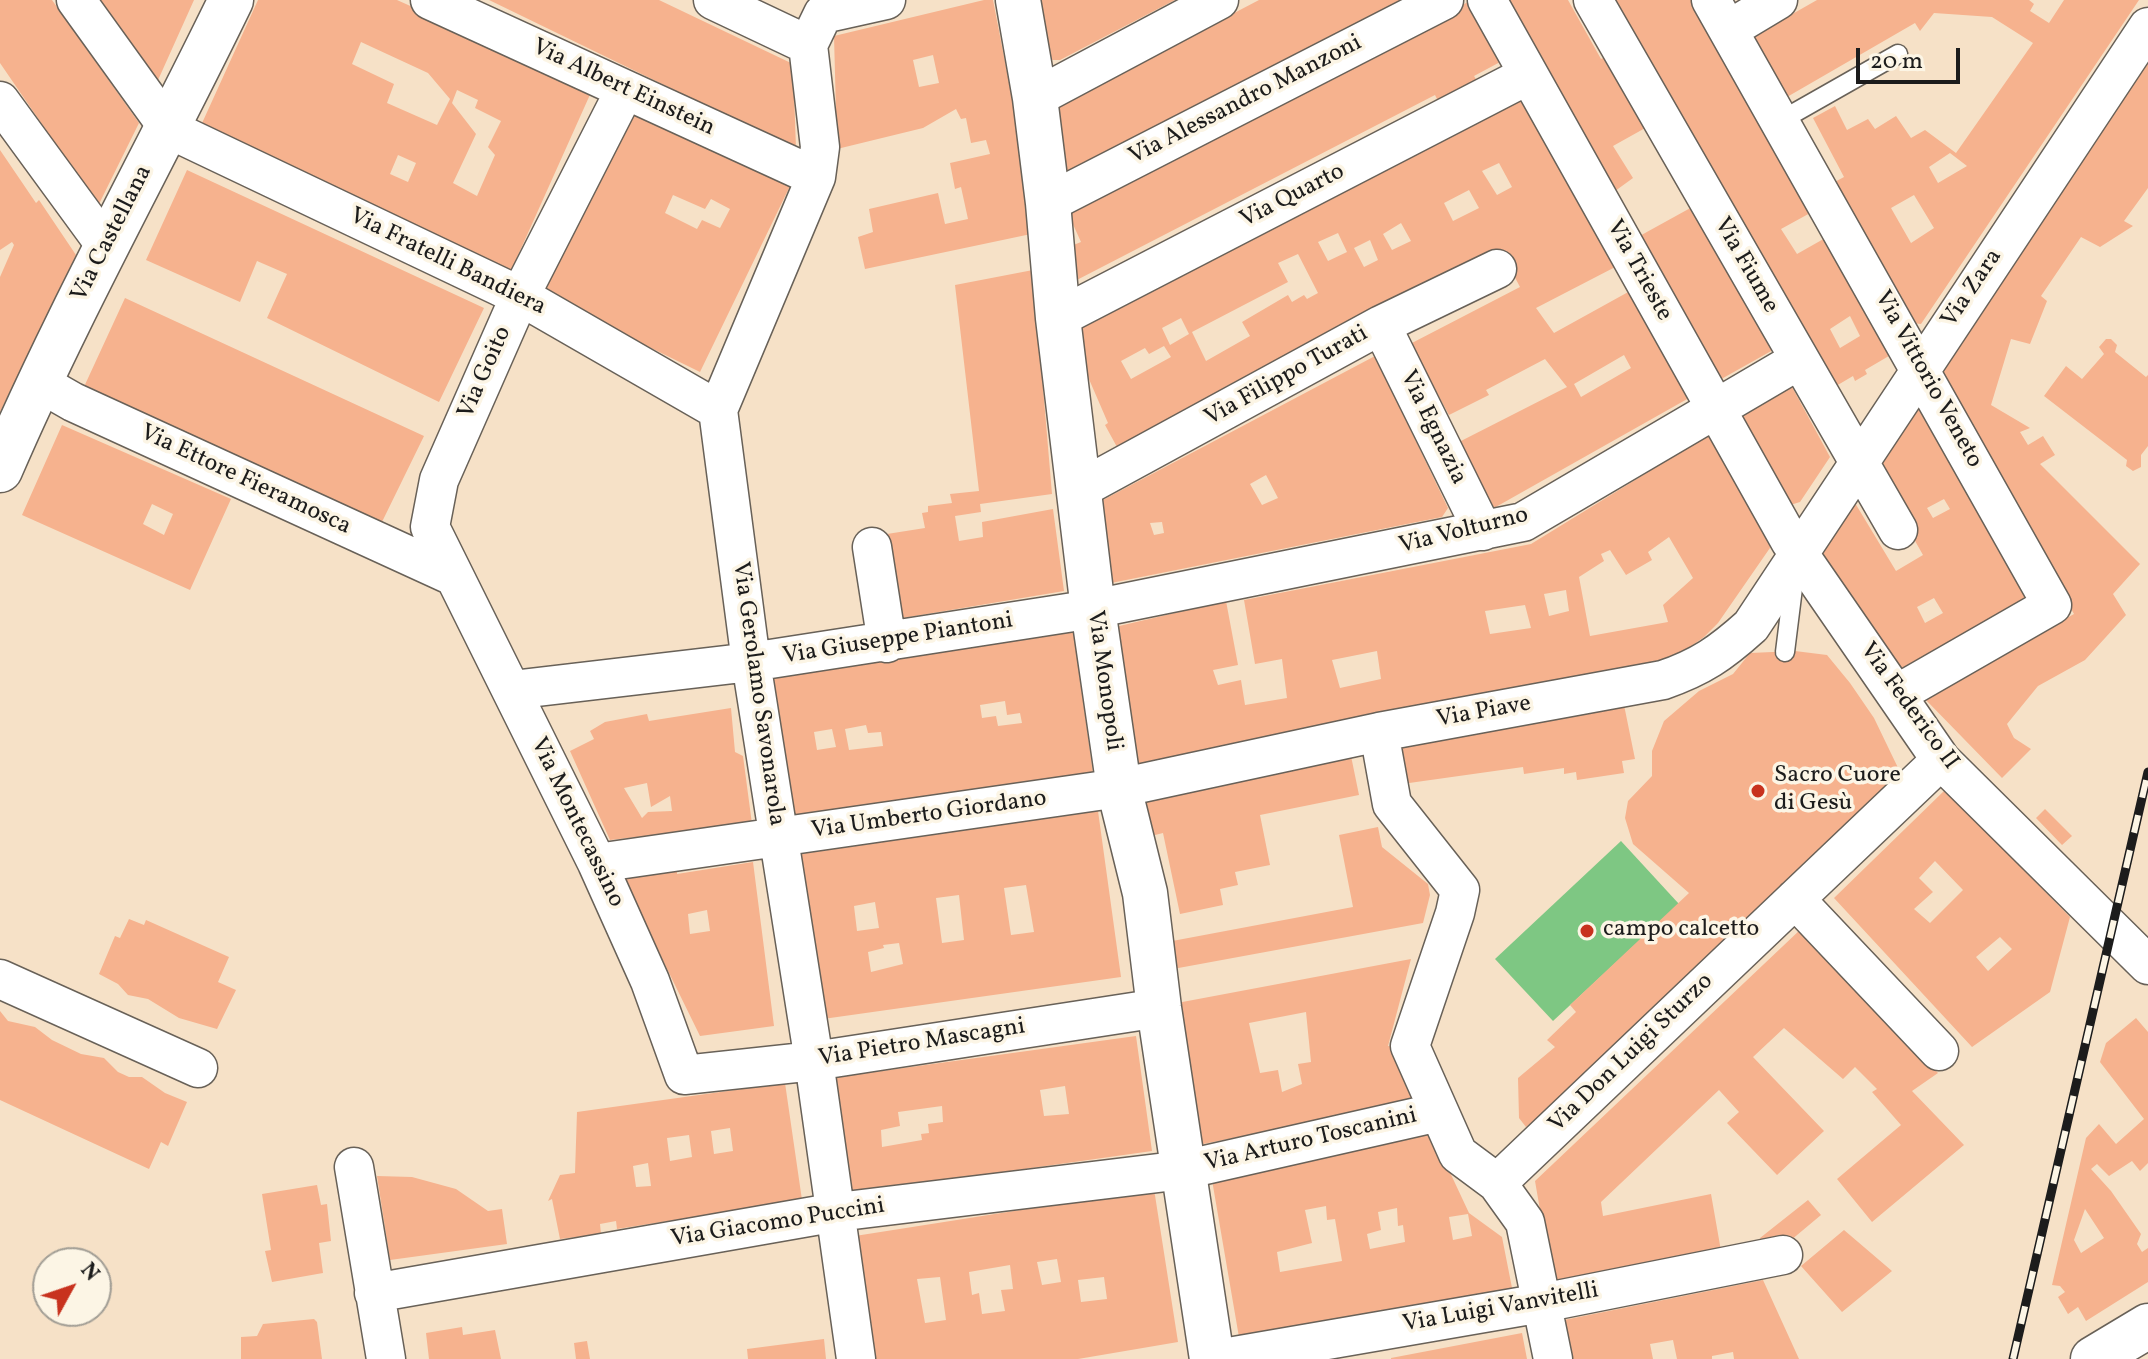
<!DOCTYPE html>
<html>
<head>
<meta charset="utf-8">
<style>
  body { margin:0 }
  #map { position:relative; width:2148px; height:1359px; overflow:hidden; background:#f6e1c7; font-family:Vollkorn,serif }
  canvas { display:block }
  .north { position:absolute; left:32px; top:1247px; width:80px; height:80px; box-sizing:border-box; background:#fcf5e5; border:2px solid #a29e95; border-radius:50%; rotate:50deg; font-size:22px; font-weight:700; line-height:32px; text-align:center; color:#1c1c1c }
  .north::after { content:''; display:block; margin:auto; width:28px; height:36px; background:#c8321e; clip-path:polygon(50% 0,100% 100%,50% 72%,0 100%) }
  .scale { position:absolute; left:1856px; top:48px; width:104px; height:36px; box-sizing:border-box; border:4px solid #1c1c1c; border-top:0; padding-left:10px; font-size:24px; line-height:28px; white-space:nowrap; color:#1c1c1c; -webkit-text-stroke:6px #fcf5e5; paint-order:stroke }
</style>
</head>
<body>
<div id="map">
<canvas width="2148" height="1359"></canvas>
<div class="north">N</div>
<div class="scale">20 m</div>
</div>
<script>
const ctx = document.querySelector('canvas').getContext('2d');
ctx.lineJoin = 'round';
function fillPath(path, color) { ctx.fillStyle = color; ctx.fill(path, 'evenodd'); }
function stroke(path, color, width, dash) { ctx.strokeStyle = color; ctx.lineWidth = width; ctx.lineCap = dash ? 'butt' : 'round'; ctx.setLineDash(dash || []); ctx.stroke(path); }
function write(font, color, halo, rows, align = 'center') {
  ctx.font = font + ' Vollkorn,serif'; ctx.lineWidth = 7; ctx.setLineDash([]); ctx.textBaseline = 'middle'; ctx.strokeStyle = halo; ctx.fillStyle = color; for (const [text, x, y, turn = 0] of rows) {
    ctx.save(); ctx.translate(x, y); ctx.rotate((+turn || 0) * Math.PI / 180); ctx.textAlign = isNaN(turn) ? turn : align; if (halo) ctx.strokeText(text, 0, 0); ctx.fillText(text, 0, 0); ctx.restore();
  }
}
const green = new Path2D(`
  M1621,841L1679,904L1553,1021L1495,959Z`);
const building = new Path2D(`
  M0,0H52L139,123L98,206L0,63Z
  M89,0H194L154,89Z
  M258,0H397L593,88L510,273L198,132ZM361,42L428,73L450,99L437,125L387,103L394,84L352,64ZM457,90L478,100L475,108L501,121L488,147L495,155L477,196L453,183L476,134L452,103ZM398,155L416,163L408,182L390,174Z
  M489,0H659L793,64L796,149Z
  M984,0H993L1026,170L1031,234L865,269L858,237L873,232L869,209L938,193L945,224L968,219L961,187L955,189L950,163L990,154L986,140L971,143L966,118L961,119L956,109L923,128L837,149L834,36ZM933,55L939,83L919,87L913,60Z
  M1041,0H1175L1060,60H1053L1047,58L1034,8Z
  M1259,0H1406L1063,176L1053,108Z
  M1504,0H1568L1601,59L1607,56L1647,127L1613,146L1633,178L1611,194Z
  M1613,0H1695L1812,212L1781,229L1797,254L1827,237L1894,353L1865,370L1867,374L1855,381L1853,376L1831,389ZM1850,316L1860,336L1840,348L1830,329Z
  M1817,0H2029L2034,4L2030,11L2049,23L2064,0H2139L1921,324L1912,323L1831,184L1844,177L1813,118L1835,106L1847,130L1868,119L1875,129L1896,116L1911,138L1925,130L1956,153L2033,43L1992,17L1934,13L1920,31L1915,23L1787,97L1752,37ZM1950,153L1967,166L1938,183L1929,167ZM1914,195L1934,228L1911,243L1891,208Z
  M1468,2L1502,61L1474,76L1479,84L1439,103L1435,95L1071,283L1066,248L1081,242L1067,211Z
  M2148,56V188L2124,221L2133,226L2100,247L2081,237L2041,296L2047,301L2030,344L2011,339L1991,405L2030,428L2020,432L2028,445L2043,436L2055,455L2040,464L2140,564L2113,594L2126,615L2085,660L2038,686L2007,724L2014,738L2031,749L2002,778L1924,698L2074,614L1938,367Z
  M1526,94L1621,264L1536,308L1554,333L1630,291L1689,398L1494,508L1459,442L1567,387L1545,359L1486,390L1489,395L1449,415L1410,344L1520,287L1500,249L1238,389L1117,447L1105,425L1108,423L1082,363L1078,328ZM1499,163L1512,187L1497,195L1482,171ZM1469,190L1479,208L1453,221L1444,203ZM1401,223L1411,241L1392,250L1383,234ZM1338,233L1347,252L1328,261L1318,242ZM1370,240L1378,260L1364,267L1354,248ZM1298,254L1318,293L1307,299L1304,295L1292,302L1288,295L1242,322L1250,336L1206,361L1192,332L1288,282L1278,263ZM1181,318L1189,334L1170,345L1162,328ZM1164,346L1171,357L1131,379L1121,361L1145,348L1149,354ZM1624,355L1631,368L1581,397L1574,384Z
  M632,110L790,186L700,372L543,295ZM673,195L705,209L711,199L730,209L720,228L702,220L697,229L665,213Z
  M0,150L36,203L39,200L76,255L0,412V277L14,245L12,242L0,250Z
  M187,170L484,308L439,402L267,318L287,274L257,261L240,302L146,260Z
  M1694,206L1773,350L1716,382L1636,238Z
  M1033,270L1052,494L980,504L981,512L955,516L959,541L983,537L982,522L1053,509L1064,591L897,619L887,534L925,528L922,513L928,512V506L952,503L950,494L979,491L955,285Z
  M125,298L424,436L380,526L83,389Z
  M2106,339H2111L2117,345L2115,352L2146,377L2148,375V446L2141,455V467L2133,471L2126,466L2127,460L2044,396L2066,366L2082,379L2104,354L2099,347Z
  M1375,356L1448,508L1442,517L1111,583L1099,502ZM1266,475L1278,498L1262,505L1250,484ZM1162,522L1164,533L1154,535L1150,523Z
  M1791,385L1830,457L1800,502L1787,506L1740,418Z
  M1919,401L2033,596L1902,675L1813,547L1852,498L1896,571L1923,555L1870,461ZM1944,499L1950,509L1933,518L1927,508ZM1934,598L1943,613L1925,623L1917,607Z
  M62,425L231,499L190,590L22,515ZM152,504L173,514L164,535L143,524Z
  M1710,434L1772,545L1718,623L1704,637L1676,657L1137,765L1115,627L1226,601L1238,665L1213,670L1218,685L1241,680L1245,705L1287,698L1282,659L1255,664L1244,600L1531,544ZM1669,537L1693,578L1663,605L1668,622L1590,636L1579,577L1604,561L1601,554L1610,550L1626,575L1652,560L1648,552ZM1566,590L1569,611L1549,616L1544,594ZM1525,605L1531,628L1490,634L1485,611ZM1377,651L1381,679L1340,688L1332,660Z
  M1073,629L1093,773L787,816L767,672ZM1005,701L1007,715L1020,713L1022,723L998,726L996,716L982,718L980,705ZM866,725L868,733L881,732L883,746L849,750L845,729ZM832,729L836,747L817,750L814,732Z
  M1795,651L1827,655L1850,683L1874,718L1901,774L1892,780L1895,783L1595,1073L1526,1127L1519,1118L1518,1078L1555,1047L1547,1040L1576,1012L1570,1005L1689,893L1633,844L1625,818L1628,801L1652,776V751L1664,721L1699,691L1733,674L1750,653Z
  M1623,700L1635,759L1622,761L1624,773L1577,780L1576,772L1564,774V768L1524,774L1523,767L1402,784L1394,748Z
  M731,708L735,752L743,756L752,824L610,840L570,751L594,739L590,731L605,722L647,714L649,721ZM647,783L651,807L670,796L672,811L648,812L642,818L624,788Z
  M1351,756L1359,795L1260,815L1270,865L1235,872L1238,885L1220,889L1223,905L1180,914L1163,833L1151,836L1143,799Z
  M1945,790L2070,917L2050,992L1972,1047L1834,898ZM1935,861L1963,890L1930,923L1914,909L1933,892L1919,878ZM2000,937L2012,949L1988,971L1976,957Z
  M2045,809L2072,836L2062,845L2036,818Z
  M1098,811L1121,977L823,1019L800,854ZM1026,885L1034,932L1011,935L1004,888ZM959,895L964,940L942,943L936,898ZM875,902L879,928L857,931L854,906ZM899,943L903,964L871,972L868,952L884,948L883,945Z
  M1378,827L1382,847L1428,884L1430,895L1423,923L1173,969L1167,942L1353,907L1339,835Z
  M753,862L774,1026L700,1036L622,877L677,867V874ZM707,910L710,931L690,934L688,914Z
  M129,919L144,925L146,920L229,957L218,982L236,990L217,1029L179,1018L148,999L128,995L118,984L99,974L115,936L120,938Z
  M1802,928L1938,1073L1912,1091L1964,1145L1872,1222L1837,1179L1901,1125L1872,1092L1877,1089L1855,1067L1843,1079L1784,1028L1753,1057L1824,1131L1777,1175L1727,1123L1739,1112L1719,1090L1601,1202L1603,1216L1711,1194L1721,1251L1553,1285L1535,1181Z
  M1411,959L1388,1046L1395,1047L1420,1101L1198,1145L1177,1003ZM1306,1012L1311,1062L1298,1064L1302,1084L1282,1092L1278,1070L1260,1073L1249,1023Z
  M0,1011L8,1021L35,1027L52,1040L81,1054L104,1058L118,1072L129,1077H142L165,1093L187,1102L168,1146L161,1142L149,1169L0,1100Z
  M2136,1018L2148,1032V1163L2140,1171L2132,1161L2109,1176L2097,1164L2091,1169L2111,1191L2141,1234L2137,1244L2142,1252L2148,1248V1282L2086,1321L2078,1307L2068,1314L2058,1297L2065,1292L2060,1286L2052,1285L2086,1138L2099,1124L2116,1144L2144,1119L2100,1062L2106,1043ZM2085,1209L2104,1238L2081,1253L2074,1240Z
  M1136,1036L1152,1151L847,1194L831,1078ZM1065,1086L1069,1114L1044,1116L1040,1090ZM942,1106L943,1122L928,1124L929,1133L921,1134L922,1140L882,1147L881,1130L900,1126L898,1112Z
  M785,1083L802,1200L617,1229L616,1221L600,1224L601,1234L560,1239L552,1199L548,1201L560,1175L575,1173L577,1112ZM730,1128L733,1151L714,1154L711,1131ZM689,1135L692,1157L670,1161L667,1138ZM648,1163L651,1186L636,1187L633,1166Z
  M1432,1134L1469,1213L1502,1237L1513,1293L1240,1343L1212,1180ZM1326,1206L1327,1220L1335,1219L1342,1261L1280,1272L1277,1252L1312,1243L1305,1210ZM1397,1208L1398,1226L1403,1225L1405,1242L1370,1249L1367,1234L1381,1230L1378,1212ZM1468,1214L1472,1236L1453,1240L1449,1217Z
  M377,1176L412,1177L456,1189L488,1211L502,1209L507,1244L390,1260Z
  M317,1185L321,1205L327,1204L331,1241L319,1243L323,1273L272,1282L265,1251L271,1250L262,1194Z
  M1154,1189L1178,1342L1078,1359H869L855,1236ZM1057,1259L1061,1282L1042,1285L1037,1262ZM1010,1265L1013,1289L1001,1290L1005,1311L982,1314L979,1293L972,1295L969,1272ZM940,1277L946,1320L925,1323L917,1279ZM1104,1277L1107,1299L1081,1302L1078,1280Z
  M1808,1200L1821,1215L1772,1256L1760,1238Z
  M1844,1230L1892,1271L1842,1312L1801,1266Z
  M1763,1280L1799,1359H1734L1733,1352L1712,1356V1359H1677L1673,1340L1650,1344L1653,1359H1567L1559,1321Z
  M314,1319L317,1322L322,1359H241V1337L257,1336L263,1324Z
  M462,1327L463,1335L495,1330L501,1359H429L426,1333Z
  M1522,1333L1527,1359H1391V1358Z
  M824,1339L826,1359H748L747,1349Z
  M587,1341L590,1359H576L574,1343Z`);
const service = new Path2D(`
  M1780,121L1898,54
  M1785,652L1794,580`);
const minor = new Path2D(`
  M76,0L169,129L520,296L718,410
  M430,0L816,177
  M713,0L808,45L823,14L886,0
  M1487,0L1790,541L1941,760L2148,965
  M1593,0L1898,530
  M1711,0L2052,605L1897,694
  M1728,30L1778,0
  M808,45L820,147L816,177L718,410L751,662L814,1061L856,1359
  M625,90L520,296L439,480L430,527L597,863L650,981L684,1075L814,1061L1159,1008
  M1035,98L1219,0
  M0,101L106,246
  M1048,203L1444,0
  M1058,318L1528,75
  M1381,325L1483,531
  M38,382L73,402L453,576
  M1080,489L1381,325L1497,269
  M872,547L887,643
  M512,690L751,662L1093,609L1523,522L1799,360
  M1379,732L1392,804L1460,890L1455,913L1410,1046L1458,1154L1497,1183L1525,1222L1553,1359
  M597,863L1119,788L1379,732L1663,680C1701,667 1721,653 1751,626L2148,27
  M1795,899L1939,1051
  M0,979L198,1068
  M354,1167L386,1359
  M1497,1183L1941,760
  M374,1293L837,1212L1183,1170L1439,1112
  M1217,1359L1542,1303L1783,1255`);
const tertiary = new Path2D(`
  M1018,0L1035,98L1048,203L1058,318L1093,609L1119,788L1145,893L1159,1008L1212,1359
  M0,470C69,310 155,157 231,0
  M2093,1359L2148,1326`);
const rail = new Path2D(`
  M2013,1359L2148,772`);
const markers = [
  [1758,791,8,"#c8321e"],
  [1587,931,8,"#c8321e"]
];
const streetNames = [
  ["Via Albert Einstein",623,89,25],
  ["Via Alessandro Manzoni",1246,101,-27],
  ["Via Quarto",1293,197,-27],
  ["Via Castellana",113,234,-63],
  ["Via Fratelli Bandiera",447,263,26],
  ["Via Fiume",1745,266,60],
  ["Via Trieste",1638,271,61],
  ["Via Zara",1973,289,-56],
  ["Via Goito",486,373,-66],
  ["Via Filippo Turati",1287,377,-29],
  ["Via Vittorio Veneto",1927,380,61],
  ["Via Egnazia",1432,428,64],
  ["Via Ettore Fieramosca",245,481,25],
  ["Via Volturno",1464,532,-14],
  ["Via Giuseppe Piantoni",898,640,-9],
  ["Via Monopoli",1103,681,82],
  ["Via Gerolamo Savonarola",757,694,82],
  ["Via Federico II",1908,707,54],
  ["Via Piave",1484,713,-10],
  ["Via Umberto Giordano",929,816,-8],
  ["Via Montecassino",576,823,64],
  ["Via Pietro Mascagni",922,1044,-9],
  ["Via Don Luigi Sturzo",1632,1054,-44],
  ["Via Arturo Toscanini",1311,1141,-13],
  ["Via Giacomo Puccini",778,1224,-9],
  ["Via Luigi Vanvitelli",1501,1309,-10]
];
const poiNames = [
  ["Sacro Cuore",1774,777],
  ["di Gesù",1774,805],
  ["campo calcetto",1603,931]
];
fillPath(green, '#7ec783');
fillPath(building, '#f6b28e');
stroke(service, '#686158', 21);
stroke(minor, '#686158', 41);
stroke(tertiary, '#686158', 47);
stroke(service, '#fff', 18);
stroke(minor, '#fff', 38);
stroke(tertiary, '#fff', 44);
stroke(rail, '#1c1c1c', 9);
stroke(rail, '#fcf5e5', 6, [18]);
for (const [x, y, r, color] of markers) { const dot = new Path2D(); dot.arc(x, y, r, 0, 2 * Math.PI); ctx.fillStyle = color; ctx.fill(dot); stroke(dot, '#fcf5e5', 3); }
write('24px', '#1c1c1c', '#fcf5e5', streetNames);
write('24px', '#1c1c1c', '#fcf5e5', poiNames, 'left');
</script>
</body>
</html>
